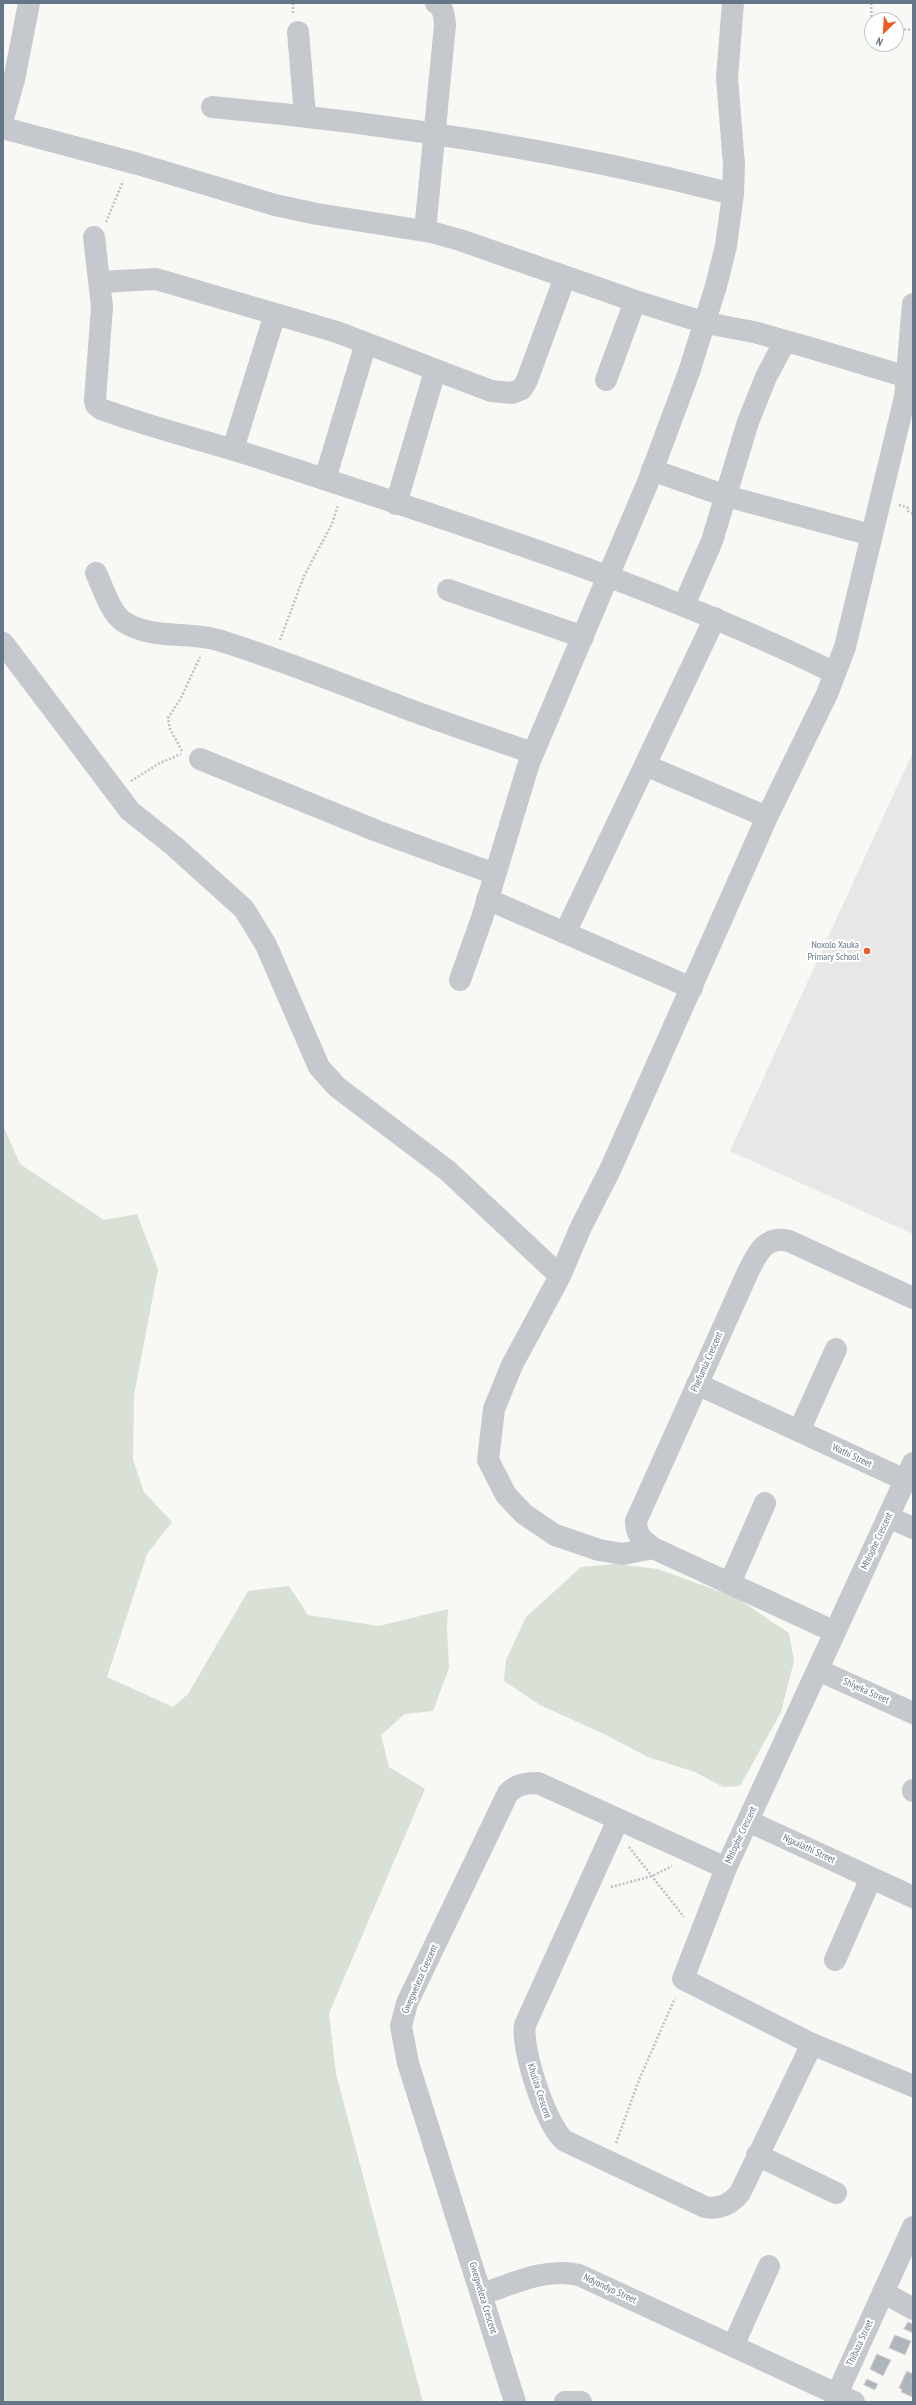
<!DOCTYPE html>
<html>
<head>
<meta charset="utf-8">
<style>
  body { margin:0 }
  #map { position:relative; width:916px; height:2405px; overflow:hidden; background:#f8f8f5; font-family:"PT Sans Narrow",sans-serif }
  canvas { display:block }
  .frame { position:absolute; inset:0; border:4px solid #657688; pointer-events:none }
  .north { position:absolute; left:864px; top:12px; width:40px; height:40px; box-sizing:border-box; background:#fff; border:1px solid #c1c8cf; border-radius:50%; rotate:205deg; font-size:11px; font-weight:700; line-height:16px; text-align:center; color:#657688 }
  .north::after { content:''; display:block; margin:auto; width:14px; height:18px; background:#ed5b20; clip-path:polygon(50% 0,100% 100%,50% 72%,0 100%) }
</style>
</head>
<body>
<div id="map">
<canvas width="916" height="2405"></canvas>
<div class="frame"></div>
<div class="north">N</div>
</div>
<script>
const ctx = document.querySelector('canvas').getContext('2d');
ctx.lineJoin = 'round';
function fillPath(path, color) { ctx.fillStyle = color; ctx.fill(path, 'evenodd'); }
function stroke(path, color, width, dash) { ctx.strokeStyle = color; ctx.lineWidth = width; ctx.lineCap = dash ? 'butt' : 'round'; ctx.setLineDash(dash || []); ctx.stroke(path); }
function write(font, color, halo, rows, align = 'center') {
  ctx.font = font + ' "PT Sans Narrow",sans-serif'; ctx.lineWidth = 4; ctx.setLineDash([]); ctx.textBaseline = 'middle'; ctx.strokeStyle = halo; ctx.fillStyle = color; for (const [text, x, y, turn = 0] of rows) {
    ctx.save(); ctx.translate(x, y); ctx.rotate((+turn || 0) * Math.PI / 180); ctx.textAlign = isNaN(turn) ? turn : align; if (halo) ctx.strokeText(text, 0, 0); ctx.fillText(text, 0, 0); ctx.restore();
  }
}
const built = new Path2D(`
  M913,752V1234L730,1151Z`);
const green = new Path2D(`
  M3,1125L20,1164L104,1220L137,1214L158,1269L134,1395L133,1460L144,1492L172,1522L147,1554L107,1677L173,1707L188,1694L248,1591L289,1586L308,1615L379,1626L448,1609L447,1629L449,1668L433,1711L405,1714L381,1735L389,1767L425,1789L329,2013L336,2074L423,2402H3Z
  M615,1564L658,1569L735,1597L789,1633L794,1661L781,1712L740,1786L723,1787L695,1772L648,1757L604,1734L540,1705L504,1681L506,1660L526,1617L581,1567Z`);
const building = new Path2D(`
  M908,2322L913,2324V2333L904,2329Z
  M895,2335L911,2341L905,2355L889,2348Z
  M877,2354L891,2360L883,2376L870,2369Z
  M907,2371L913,2374L912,2397L901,2392L902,2389L899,2388Z
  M867,2379L878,2384L875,2390L864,2385Z`);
const path = new Path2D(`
  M293,3V14
  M871,3L872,26
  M896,29L913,30
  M106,222L123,181
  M899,505L908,508V511L913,514
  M280,640L304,576L332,524L338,505
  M182,751L170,729L168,718L181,698L200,657
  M131,781L160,763L181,754
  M629,1847L684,1917
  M611,1887L652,1876L672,1866
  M616,2143L639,2080L675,1998`);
const minor = new Path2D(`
  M298,32L305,115
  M212,107C388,123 562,150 733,194
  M3,118L14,80L29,3
  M3,128L138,164L275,205L317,214L431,232L460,240L635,301L706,323L754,332L814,349L907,377
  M425,231L445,25C444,15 444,8 436,3
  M94,237L102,307L95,400L96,405L101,409C155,429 211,442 266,460C458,523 653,584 835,673
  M101,282L156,279L337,332L491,391L512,393L522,389L527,380L565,277
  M606,380L635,301
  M233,449L275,314
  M652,470L726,496L871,535
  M325,479L366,343
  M396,504L435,371
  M96,573C103,587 110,613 124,622C153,640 186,631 218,640C280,659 341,684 402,707C445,723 489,738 533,753
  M448,590L583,637
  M684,605L712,541L748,422L766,377L785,341
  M3,643L130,811L174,846L244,909L266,945L319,1067L337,1087L448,1171L560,1276
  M200,759L377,831L495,874
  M645,765L767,817
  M487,899L692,988
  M565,933L715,618
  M460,980L482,918L529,763L648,482L689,372L716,286L726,246L733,194L734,165L727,78L733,3
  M697,1384L905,1480
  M799,1431L836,1349
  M913,1463L726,1868L683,1979L812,2044L913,2086
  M888,1517L913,1528
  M653,1548L623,1554L599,1550L555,1535L524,1514L506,1495L488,1460L494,1409L512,1365L560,1276L580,1229L610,1170L767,817L827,694L845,647L905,397L913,304
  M730,1583L765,1503
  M835,1632L653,1548C642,1540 636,1535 636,1521L748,1272C757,1254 765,1235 789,1241L913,1298
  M818,1670L913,1713
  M913,1791V1790
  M618,1820L525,2025C521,2049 546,2126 565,2141L705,2207C719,2210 731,2204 740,2193L812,2044
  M748,1821L913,1897
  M835,1960L871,1878
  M757,2155L836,2193
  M883,2292L913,2309
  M482,2294C513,2284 546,2267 579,2275L854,2402
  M733,2346L769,2266
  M837,2394L913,2227
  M515,2402L408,2063L401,2026L407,2003L508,1793C517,1784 526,1783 538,1783L726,1868
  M565,2402H581`);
const markers = [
  [867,951,4,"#ed5b20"]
];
const poiNames = [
  ["Noxolo Xauka",859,945],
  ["Primary School",859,957]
];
const streetNames = [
  ["Phefumla Crescent",707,1362,-66],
  ["Wathi Street",852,1456,25],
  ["Mhlophe Crescent",877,1541,-65],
  ["Shiyeka Street",866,1691,24],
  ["Mhlophe Crescent",741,1835,-65],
  ["Ngxalathi Street",809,1849,25],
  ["Gwegweleza Crescent",420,1979,-66],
  ["Khuliza Crescent",539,2091,72],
  ["Ndyondyo Street",610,2289,25],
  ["Gwegweleza Crescent",483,2298,73],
  ["Thibaza Street",860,2343,-65]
];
fillPath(built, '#e6e7e6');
fillPath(green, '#d9e0d6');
fillPath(building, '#aeb6bc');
stroke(building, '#d9dad7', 1);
stroke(path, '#bec1c3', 2.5, [2, 2]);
stroke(minor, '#c5c9cd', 22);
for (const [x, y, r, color] of markers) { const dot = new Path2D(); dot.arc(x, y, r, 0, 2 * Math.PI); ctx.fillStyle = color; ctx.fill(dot); stroke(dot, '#fff', 1.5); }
write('10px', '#657688', '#fff', poiNames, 'right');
write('10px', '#657688', '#fff', streetNames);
</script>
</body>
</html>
